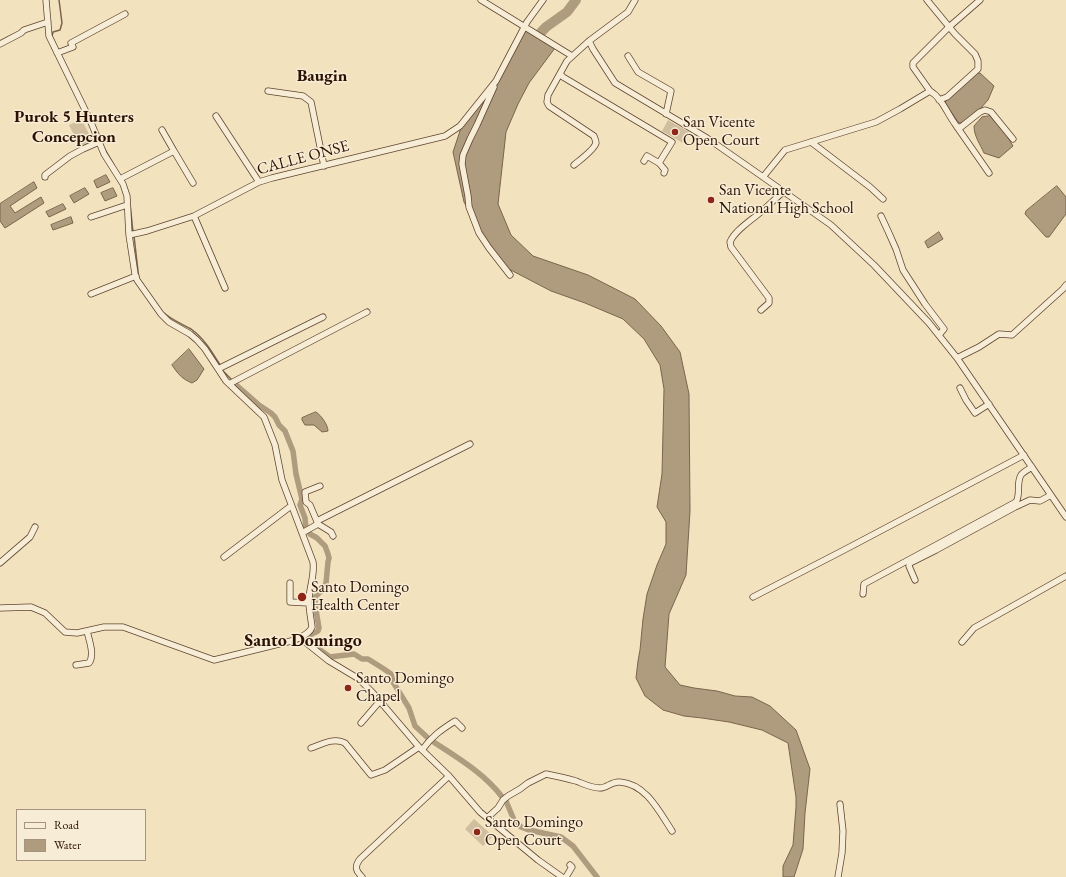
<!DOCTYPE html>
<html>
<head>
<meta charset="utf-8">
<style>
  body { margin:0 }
  #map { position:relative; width:1066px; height:877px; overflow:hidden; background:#f2e2be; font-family:"EB Garamond",serif }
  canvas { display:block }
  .legend { position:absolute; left:16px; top:809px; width:130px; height:52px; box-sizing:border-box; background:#f7ecd5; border:1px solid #a69481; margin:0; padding:5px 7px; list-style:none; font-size:12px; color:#2c1102 }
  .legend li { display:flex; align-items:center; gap:8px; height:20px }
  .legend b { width:20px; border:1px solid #a69481 }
</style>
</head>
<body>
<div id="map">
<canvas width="1066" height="877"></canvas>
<ul class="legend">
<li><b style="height:5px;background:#f7ecd5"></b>Road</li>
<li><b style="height:11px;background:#af9b7e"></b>Water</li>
</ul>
</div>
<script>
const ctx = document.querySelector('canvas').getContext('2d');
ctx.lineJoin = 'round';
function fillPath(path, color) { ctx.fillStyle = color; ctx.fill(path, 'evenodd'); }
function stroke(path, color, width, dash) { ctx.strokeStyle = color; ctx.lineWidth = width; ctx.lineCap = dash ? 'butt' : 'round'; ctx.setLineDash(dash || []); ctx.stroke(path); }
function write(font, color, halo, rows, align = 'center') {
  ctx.font = font + ' "EB Garamond",serif'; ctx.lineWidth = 3; ctx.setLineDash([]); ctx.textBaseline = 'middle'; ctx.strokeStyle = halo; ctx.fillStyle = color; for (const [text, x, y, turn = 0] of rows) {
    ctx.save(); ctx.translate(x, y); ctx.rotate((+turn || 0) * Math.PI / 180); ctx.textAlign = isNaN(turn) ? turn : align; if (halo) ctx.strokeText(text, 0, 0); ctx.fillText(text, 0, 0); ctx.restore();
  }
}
const green = new Path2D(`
  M81,119L94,143L81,149L69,125Z
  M668,120L689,132L683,143L662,131Z
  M474,819L493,836L483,846L465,829Z`);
const water = new Path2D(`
  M525,30L555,48L529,83L518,104L506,132L498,204L511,235L533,256L588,275L635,299L661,326L680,352L689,394L690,511L686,575L669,614L665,667L680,685L694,688L717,691L735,696L752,697L770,706L796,730L810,769L805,813L803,849L794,877H783V866L793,845L796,807V797L788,743L762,730L729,722L702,718L684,716L663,710L645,696L636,678L638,661L640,650L643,619L647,594L657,565L666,544V522L657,507L662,474L664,389L660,365L644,339L623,319L585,303L551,291L505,267L487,243L464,202L453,152L461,128L478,106Z
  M976,73H980L994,86L988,100L980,109L964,122L960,123L958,122L945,103L947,98Z
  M990,116L1004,131L1013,146L999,158L984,153C980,144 974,136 974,126L982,117Z
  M106,175L110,182L97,188L94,181Z
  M34,182L37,188L10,206L15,213L41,197L44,203L5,228L0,221V204Z
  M1057,186L1066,197V214L1049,237H1046L1025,214L1026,211Z
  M85,188L89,194L74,203L70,196Z
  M113,188L117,196L105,201L101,193Z
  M63,204L66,209L49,217L46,212Z
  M71,217L73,223L53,230L51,225Z
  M939,232L943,239L928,248L925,242Z
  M189,349L204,369L197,380L192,383C182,379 178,374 172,365Z
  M316,412C321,415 328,425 328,431L322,432L314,425H305L302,420V418Z`);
const stream = new Path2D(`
  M55,43L52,36L53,32L60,30L62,23L59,0
  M104,148L114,165
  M130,204L133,232
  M134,236L139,280
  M164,313C172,320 182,324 191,329C204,338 212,352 220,365
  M222,370L232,380`);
const canal = new Path2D(`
  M234,383L259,405L271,413L275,417L279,425L285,431L293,451L296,474L302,499L300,505L305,518L306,528L310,534L317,538L325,546L328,554L329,558L328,562L326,583L322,590L315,597V604L319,628L318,631C313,634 305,635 309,642L330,657L354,654L362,659H368L384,669L391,674L393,682L409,708L415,726L428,738
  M432,741C457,757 485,774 503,798
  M506,801L514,820L521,827L529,830L561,837L573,846L597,877`);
const river = new Path2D(`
  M531,43L546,27L567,12L576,0`);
const minor = new Path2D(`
  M481,0L572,56
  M927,0L955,34L975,54L978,61V69L947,97L939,100
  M589,41L593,49L615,83L707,138L763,177L831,225L874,265L929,323L957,358L1066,517
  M0,44L21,33L24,30L48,22
  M57,53L73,47L71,43L125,14
  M628,56L638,72L671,91L666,114
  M560,74L563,77L672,142L659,163L647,156L644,161
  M494,87L477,125L470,139L463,155L462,164L468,196L469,207L479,233L489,248L510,275
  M268,91L303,96L311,102L324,166
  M930,91L913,67V63L949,27L980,0
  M216,116L259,182
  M957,127H961L980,112L985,110L991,112L1013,139
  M162,130L174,151
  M811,142L870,187L883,199
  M659,163L665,170L664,173
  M574,165C580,160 594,150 596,143C596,141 595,139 594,136L549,106L547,102L548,95L567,61L589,41L628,12L635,0
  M45,177V175L70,156L83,149L99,142
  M763,177L785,150L876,122L900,109L930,91C942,98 947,113 955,124C966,140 978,157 989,173
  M120,179L174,151L193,183
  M194,216L225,288
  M881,216L888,231L896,249L903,270L925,304L944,329L939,335
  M91,217L127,205
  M129,235L147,231L194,216L259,182L272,178L445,136L460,126L496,81L527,22L543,0
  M91,294L136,276
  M761,310L769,303V298L731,247L730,242C735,230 752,220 762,211C769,205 776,198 783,192
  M957,358L979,347L999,334L1012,335L1063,289L1066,285
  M218,369L323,317
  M229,384L367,312
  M960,388L966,400L975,413L989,404
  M317,521L470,444
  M318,524L331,532L333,536
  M302,533L318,524L310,505L306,502L305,492L320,486
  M224,557L291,506
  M0,563L30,537L35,527
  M915,580L909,566L910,563L936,550L1015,507L1030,500L1040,501L1051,495
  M290,583V602L309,603
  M863,594L864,584L1016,502C1021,494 1016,483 1021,475C1023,472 1029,469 1032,467
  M753,597L846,549L1024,455
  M0,608L31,607L45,613L65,632L77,633L104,627H123L214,660L295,640C301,636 309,635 312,627C311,619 309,610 309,601C309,588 315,575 313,562L282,480L275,445L264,417L226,381L205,349L197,340L190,334L169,322L161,314L137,280L135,274L129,235L127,196L123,184L104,154L90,120L49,36L46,0
  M299,637L329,661L359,679L373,693L419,747L449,776L480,812L538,860L562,877
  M962,642L974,628L1066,576
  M76,665L89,663C95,655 89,640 87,631
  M361,723L380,701
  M311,748C322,744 335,737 345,743L371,775L385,770L419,747
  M422,750C432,736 441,730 455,721L462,728
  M487,818L498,808L503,800L508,796L520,789L528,783L546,774C556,776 566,778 576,781C584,784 591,788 600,788C607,788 612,781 620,782C646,784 659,811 672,831
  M362,877C356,871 354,867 360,859L449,776
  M566,877L572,867L570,865
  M838,877L842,853L843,831L840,804`);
const markers = [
  [675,132,4,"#8f2418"],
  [711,200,4,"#8f2418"],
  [302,597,5,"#8f2418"],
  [348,688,4,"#8f2418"],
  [477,832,4,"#8f2418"]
];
const poiNames = [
  ["San Vicente",683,123],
  ["Open Court",683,141],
  ["San Vicente",719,191],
  ["National High School",719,209],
  ["Santo Domingo",311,588],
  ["Health Center",311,606],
  ["Santo Domingo",356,679],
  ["Chapel",356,697],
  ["Santo Domingo",485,823],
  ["Open Court",485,841]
];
const streetNames = [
  ["CALLE ONSE",303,158,-15]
];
const neighbourhoodNames = [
  ["Baugin",322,76],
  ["Purok 5 Hunters",74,117],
  ["Concepcion",74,137]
];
const quarterNames = [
  ["Santo Domingo",303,641]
];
fillPath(green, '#d0be9e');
fillPath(water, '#af9b7e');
stroke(water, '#7b644c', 1);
stroke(stream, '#7b644c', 1.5);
stroke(canal, '#af9b7e', 5.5);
stroke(river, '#af9b7e', 10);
stroke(minor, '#5e4531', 7);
stroke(minor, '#f7ecd5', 5.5);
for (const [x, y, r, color] of markers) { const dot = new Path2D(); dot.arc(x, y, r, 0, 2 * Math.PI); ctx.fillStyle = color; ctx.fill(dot); stroke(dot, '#f7ecd5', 1.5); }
write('16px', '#2c1102', '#f7ecd5', poiNames, 'left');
write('16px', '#2c1102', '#f7ecd5', streetNames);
write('bold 17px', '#2c1102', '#f7ecd5', neighbourhoodNames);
write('bold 18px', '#2c1102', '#f7ecd5', quarterNames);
</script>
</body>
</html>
